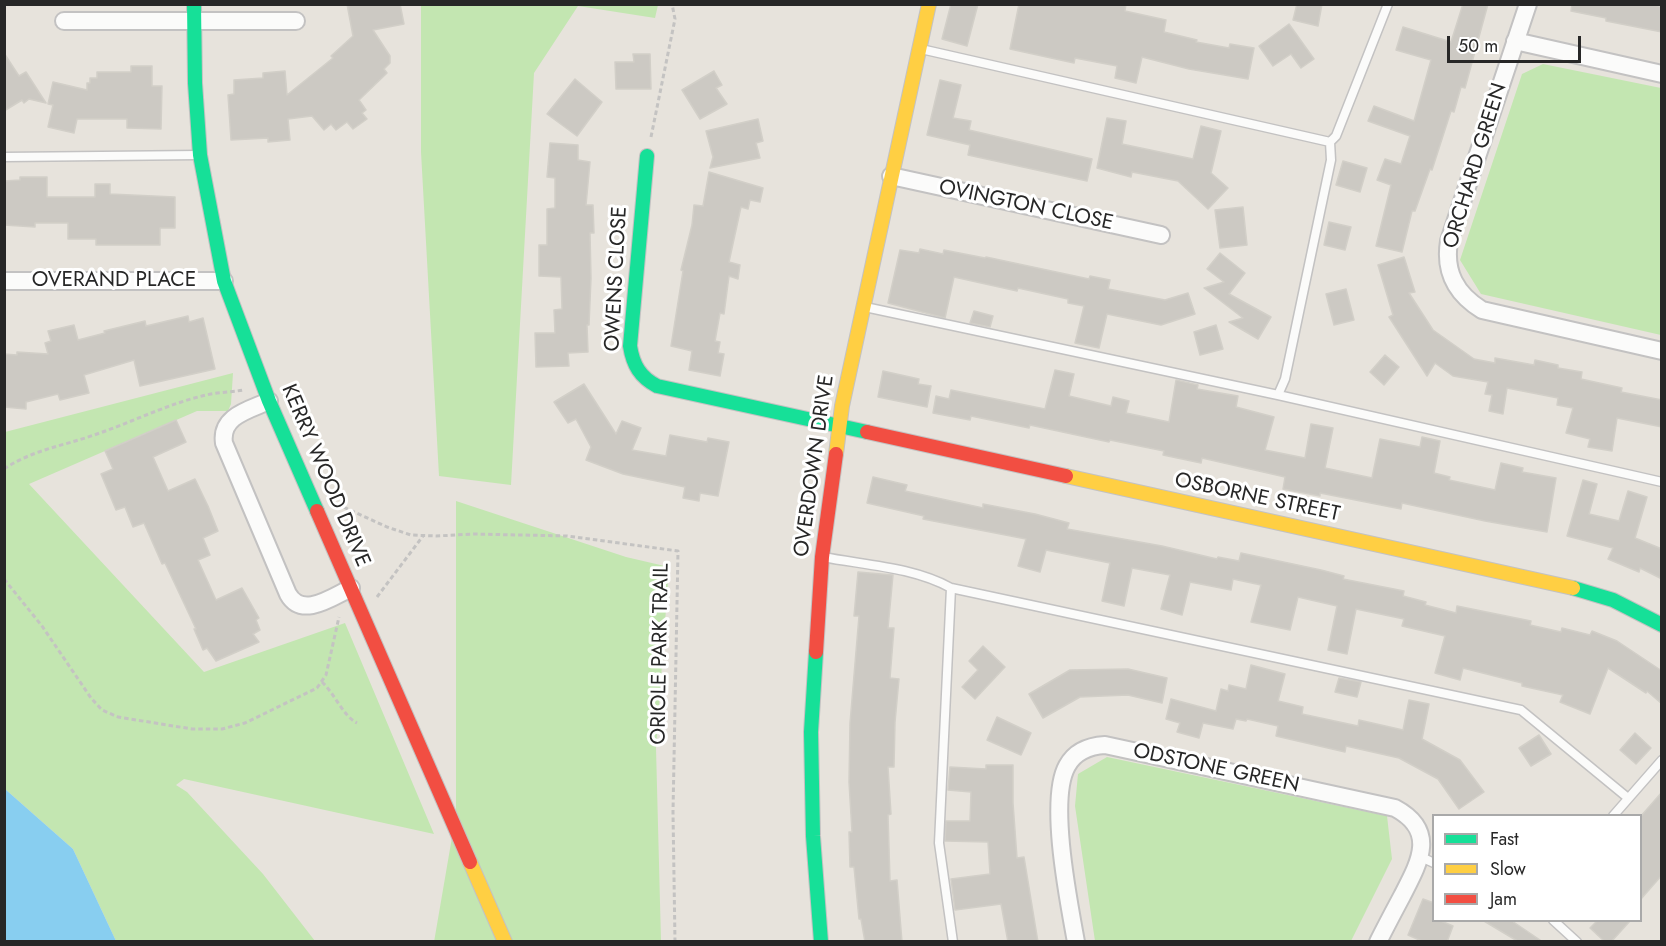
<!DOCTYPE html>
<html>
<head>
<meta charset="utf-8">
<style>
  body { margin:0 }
  #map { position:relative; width:1666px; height:946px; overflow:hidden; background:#e7e3dc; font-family:Jost,sans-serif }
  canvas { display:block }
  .frame { position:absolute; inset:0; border:6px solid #272727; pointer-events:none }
  .legend { position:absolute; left:1432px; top:814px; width:210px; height:108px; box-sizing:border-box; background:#fff; border:2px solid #a9a9a9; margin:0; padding:8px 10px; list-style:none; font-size:18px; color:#272727 }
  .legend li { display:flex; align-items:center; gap:12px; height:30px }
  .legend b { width:30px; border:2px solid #a9a9a9 }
  .scale { position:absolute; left:1447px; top:36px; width:134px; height:27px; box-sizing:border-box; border:3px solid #272727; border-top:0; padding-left:8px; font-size:18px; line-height:21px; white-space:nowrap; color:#272727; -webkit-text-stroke:4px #fff; paint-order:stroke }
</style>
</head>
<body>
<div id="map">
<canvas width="1666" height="946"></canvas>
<div class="frame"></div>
<ul class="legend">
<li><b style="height:8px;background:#16e098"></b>Fast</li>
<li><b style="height:8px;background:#ffcf43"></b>Slow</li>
<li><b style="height:8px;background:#f24e42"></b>Jam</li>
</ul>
<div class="scale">50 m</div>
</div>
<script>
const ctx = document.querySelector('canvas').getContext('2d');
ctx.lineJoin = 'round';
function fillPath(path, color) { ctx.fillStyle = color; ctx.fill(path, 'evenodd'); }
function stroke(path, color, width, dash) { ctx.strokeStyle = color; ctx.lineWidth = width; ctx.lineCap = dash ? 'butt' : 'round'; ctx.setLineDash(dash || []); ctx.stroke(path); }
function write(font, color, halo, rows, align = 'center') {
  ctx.font = font + ' Jost,sans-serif'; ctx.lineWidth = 6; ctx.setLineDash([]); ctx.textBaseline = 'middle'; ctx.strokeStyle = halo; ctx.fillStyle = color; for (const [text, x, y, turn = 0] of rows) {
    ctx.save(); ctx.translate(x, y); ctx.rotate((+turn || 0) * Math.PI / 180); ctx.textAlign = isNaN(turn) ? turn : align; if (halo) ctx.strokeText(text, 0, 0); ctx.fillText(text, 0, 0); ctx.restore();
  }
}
const green = new Path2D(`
  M421,5H658L655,18L578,6L534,73L511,485L439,476L421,152Z
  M1543,64L1661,88V335L1481,294L1460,260L1522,74Z
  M233,373L231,404L228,411H197L29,484L204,672L345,623L434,834L184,779L176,785L187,792L263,874L315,941H116L73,849L5,789V432Z
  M456,501L626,557L669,567L656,748L661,941L434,942L456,814Z
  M1107,757L1387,816L1392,859L1351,941H1095L1075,806L1078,774Z`);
const water = new Path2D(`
  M5,789L73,849L116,941H5Z`);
const building = new Path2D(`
  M347,4H400L404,24L373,30L390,56V63L384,69L387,73L359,100L366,110L362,113L367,119L353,129L347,122L336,130L331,124L324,130L312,116L288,119L290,140L268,142V138L231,140L228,95L234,94V80L263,78V73L285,71L287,95L333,58L331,56L353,36Z
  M951,4H978L967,46L942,39Z
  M1019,4H1126L1125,11L1166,20L1164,32L1197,40L1196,42L1229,48L1230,44L1254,48L1248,79L1189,69L1142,57L1136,83L1115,78L1117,66L1075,58L1074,63L1010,49Z
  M1297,4H1322L1318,26L1293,20Z
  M1463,4H1488L1465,88L1461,87L1454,112L1451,111L1432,170L1430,169L1415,211H1412L1402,252L1376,246L1391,185L1377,180L1385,159L1401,164L1410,136L1368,121L1374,106L1414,121L1431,60L1396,50L1403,27L1451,42Z
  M1572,4H1651L1662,7V32L1606,21V18L1571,11Z
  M1289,24L1314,59L1301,68L1291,54L1273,66L1259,46Z
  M4,53L19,76L26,72L46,103L29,99L24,103L22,100L4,111Z
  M633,54H650L651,89H616L615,62H634Z
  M131,66H152V86H162L161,129L127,128V119H77L74,133L48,127L53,105L48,104L53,82L87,90V83H90V78H97V72H131Z
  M714,71L722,85L716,88L727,104L700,119L682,90Z
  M575,79L602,102L577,136L547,114Z
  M940,80L961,85L953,118L971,121L969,130L1092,159L1087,181L968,155L970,145L927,135Z
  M1107,118L1126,121L1122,144L1193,159L1201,126L1221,131L1211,173L1228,188L1208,209L1178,181L1132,172L1131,177L1097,168Z
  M758,119L763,141L756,143L760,158L710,168L713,157L706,131Z
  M550,143L578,145V160L590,162L586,205H593L594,233H590L591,278L589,325H587L588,352L568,353L569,366L536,367L535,333H555L554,310L562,309L561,277L539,276V245H547V209L555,208V178L547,177Z
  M1343,161L1367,168L1360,192L1336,185Z
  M709,172L763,188L760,202L750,200L748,209L741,207L729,262L740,265L738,279L729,276L724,314L720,313L715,341L720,342L718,353L724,354L720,376L689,370L692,351L671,346L683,271L681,270L692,225L694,205L703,206Z
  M20,177H47V197H95V184H110V194L175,197V228H160V245H96V239H68V223H35V227L4,225V181L20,180Z
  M1243,207L1247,245L1220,248L1215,210Z
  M1329,222L1351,227L1345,250L1324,245Z
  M920,249L943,254L944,250L985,258L986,257L1089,279L1090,276L1110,280L1108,289L1165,300L1188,293L1195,314L1161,325L1107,314L1099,348L1075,343L1084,306L1068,303V299L1018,288L1017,291L954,277L945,318L888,303L900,250L919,253Z
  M1220,253L1245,273L1229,294L1271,317L1258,339L1229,322L1243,318L1204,288L1224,282L1207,269Z
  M1404,257L1415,292L1409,293L1433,330L1474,359L1495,363V358L1534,365L1535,360L1558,365V368L1582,372L1581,379L1622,388L1621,392L1662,400V427L1617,418L1612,451L1588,447L1590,439L1566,433L1573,408L1557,405L1558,398L1507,388L1503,414L1489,411L1492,395L1485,394L1488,382L1453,376L1435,363L1427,376L1389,317L1393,315L1378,265Z
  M1346,289L1354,320L1334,325L1326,294Z
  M974,311L993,316L990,327L970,323Z
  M188,316L189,322L203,318L215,369L140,386L134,360L84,375L89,393L60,400L58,394L26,402V409L4,407V354L17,355V352L48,354L45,343L51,341L48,331L74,325L78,340L105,333L104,331L145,321L146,326Z
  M1216,325L1223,349L1200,355L1194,332Z
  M1385,355L1399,367L1384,385L1370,372Z
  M1055,370L1074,374L1069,396L1111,406L1113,397L1129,401L1126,413L1169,422L1176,380L1198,385L1197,389L1238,396L1236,407L1274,417L1265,450L1305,458L1311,424L1333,428L1325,468L1372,478L1380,439L1420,447L1422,437L1440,441L1434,473L1450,477L1449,480L1495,490L1501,463L1523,468L1522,472L1556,478L1547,532L1485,521L1402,503L1401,509L1320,493V496L1283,489L1285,477L1202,458L1201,463L1163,455L1164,451L1110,440L1109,442L1030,425L1029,428L971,416L970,420L933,413L936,396L949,399L951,390L1045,409Z
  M883,371L919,379L918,384L931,386L927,407L878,397Z
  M584,384L616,434L622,421L641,428L632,450L666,456L670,435L707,442L708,438L729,442L718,496L700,493L699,501L683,498L685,487L623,474L586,460L591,447L576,419L568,423L554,402Z
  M176,420L186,442L153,457L168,491L195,479L208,506L218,531L203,538L210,555L198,560L216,600L242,588L259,618L256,620L260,630L253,634L259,642L216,661L207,648L203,650L194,629H196L165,563L162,564L144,523L133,527L125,507L116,510L101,474L113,469L105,451Z
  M873,477L907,485L905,491L983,508V504L1035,514L1069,523L1067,529L1162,546L1217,559L1218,557L1239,561L1241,553L1321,570L1344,576L1343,579L1404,591L1403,596L1426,602L1425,605L1456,613L1457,606L1531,621L1530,625L1561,632L1562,628L1590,635L1592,631L1617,641L1662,671V704L1647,691L1646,693L1608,668L1590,714L1560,702L1563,695L1522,686V683L1463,668L1460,680L1435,673L1445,636L1402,626L1404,619L1356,609L1347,654L1328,650L1337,606L1298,597L1290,630L1251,622L1261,585L1233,579L1231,590L1190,582L1182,615L1161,609L1170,575L1132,568L1124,606L1102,601L1110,563L1046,550L1040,572L1018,566L1026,539L923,519L924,516L867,503Z
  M1583,480L1597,484L1589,514L1619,521L1628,491L1647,497L1635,538L1662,549V579L1640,568L1639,572L1608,559L1613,548L1567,536Z
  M858,572L893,575L888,628H894L890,678L899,679L895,722L894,767H888L891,814L888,815L890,881L897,880L902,942H865L861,919H859L854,867H850L849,832H852L849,782L850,723L859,616H854Z
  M983,646L1005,667L975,699L962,687L978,670L969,661Z
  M1251,665L1285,674L1278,701L1303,707L1302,714L1358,726L1359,720L1403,730L1409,700L1429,704L1422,739L1460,760L1484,792L1459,809L1438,779L1399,758L1346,746L1345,752L1276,736L1278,726L1247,719L1246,721L1236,719L1233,729L1203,723L1199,738L1177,732L1180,723L1166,719L1171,699L1216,711L1221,689L1228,691L1229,685L1246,689Z
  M1128,669L1167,678L1162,703L1128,695L1080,697L1043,718L1029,694L1070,670Z
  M1339,678L1361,682L1357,697L1335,692Z
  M997,717L1031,733L1021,755L987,740Z
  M1635,733L1651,748L1636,764L1620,750Z
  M1539,735L1551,754L1531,766L1519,748Z
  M986,765H1013V803L1017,858L1024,857L1038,942H1008L1001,904L955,910L951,879L990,874L988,842L945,841L946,821H970L971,792L948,790L950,767L986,769Z
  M1662,792V875L1641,899V816Z
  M1423,899L1434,903V921H1441L1453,926L1447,942H1424L1408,935Z
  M1484,921H1512L1543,942H1519Z
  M1597,921H1630L1611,942H1605L1590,928Z`);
const path = new Path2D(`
  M651,137L675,19L672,4
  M4,469C32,450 63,446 94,435C133,422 171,402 211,394C222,392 233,392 243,390
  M337,504L387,527L411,535L436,536L474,534L567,536L678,551L673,812L675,942
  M4,579L42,626L91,698L102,710L118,717L192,729H222L245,723L317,688L326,675L339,617
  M377,597L423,536
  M322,682C335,694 343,716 357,723`);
const lane = new Path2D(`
  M921,49L1330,142
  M4,157L199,155
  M865,307L1278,395L1662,482
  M1278,395L1285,379L1331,160L1330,142L1336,136L1388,4
  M823,557C864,565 913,567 951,588L1521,710L1628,798
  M951,588L939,843L953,942
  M1613,816L1662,760
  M1421,857L1434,863
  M1553,920L1577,942`);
const street = new Path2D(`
  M1528,4L1449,241C1444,272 1456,294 1482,310L1662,351
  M64,21H296
  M1515,41L1662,74
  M891,176L1161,235
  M4,281H224
  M269,401C249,410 220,416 224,443L288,594C302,619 332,597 351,588
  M1076,942C1069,903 1048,800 1067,766C1075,751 1089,746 1105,745L1395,808C1438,831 1419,863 1402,896C1394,911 1386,926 1378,942`);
const fast = new Path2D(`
  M194,4L195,83L200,155L224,281L269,401L317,511
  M647,156L630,346C633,365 640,377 657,386L867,432
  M1573,588L1613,600L1662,625
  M816,652L811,732L813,836L821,942`);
const slow = new Path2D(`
  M836,454L842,406L929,4
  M1066,476L1573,588
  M470,862L505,942`);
const jam = new Path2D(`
  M867,432L1066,476
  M317,511L470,862
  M816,652L822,557L836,454`);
const streetNames = [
  ["ORCHARD GREEN",1476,166,-73],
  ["OVINGTON CLOSE",1026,206,12],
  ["OWENS CLOSE",617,279,-87],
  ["OVERAND PLACE",114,281],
  ["OVERDOWN DRIVE",815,466,-82],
  ["KERRY WOOD DRIVE",325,476,67],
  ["OSBORNE STREET",1257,498,12],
  ["ORIOLE PARK TRAIL",661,654,-89],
  ["ODSTONE GREEN",1216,769,12]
];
fillPath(green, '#c3e6b1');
fillPath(water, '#88cef0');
fillPath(building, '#ccc9c3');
stroke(building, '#d2cfc8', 1.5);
stroke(lane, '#c3c2c2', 11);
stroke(street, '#c3c2c2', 20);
stroke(fast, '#c3c2c2', 16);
stroke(slow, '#c3c2c2', 16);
stroke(jam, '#c3c2c2', 16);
stroke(path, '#c4c3c2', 3, [4.5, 3]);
stroke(lane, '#fbfbfa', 8);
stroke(street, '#fbfbfa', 16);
stroke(fast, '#16e098', 14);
stroke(slow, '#ffcf43', 14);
stroke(jam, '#f24e42', 14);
write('21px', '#272727', '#fff', streetNames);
</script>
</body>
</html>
